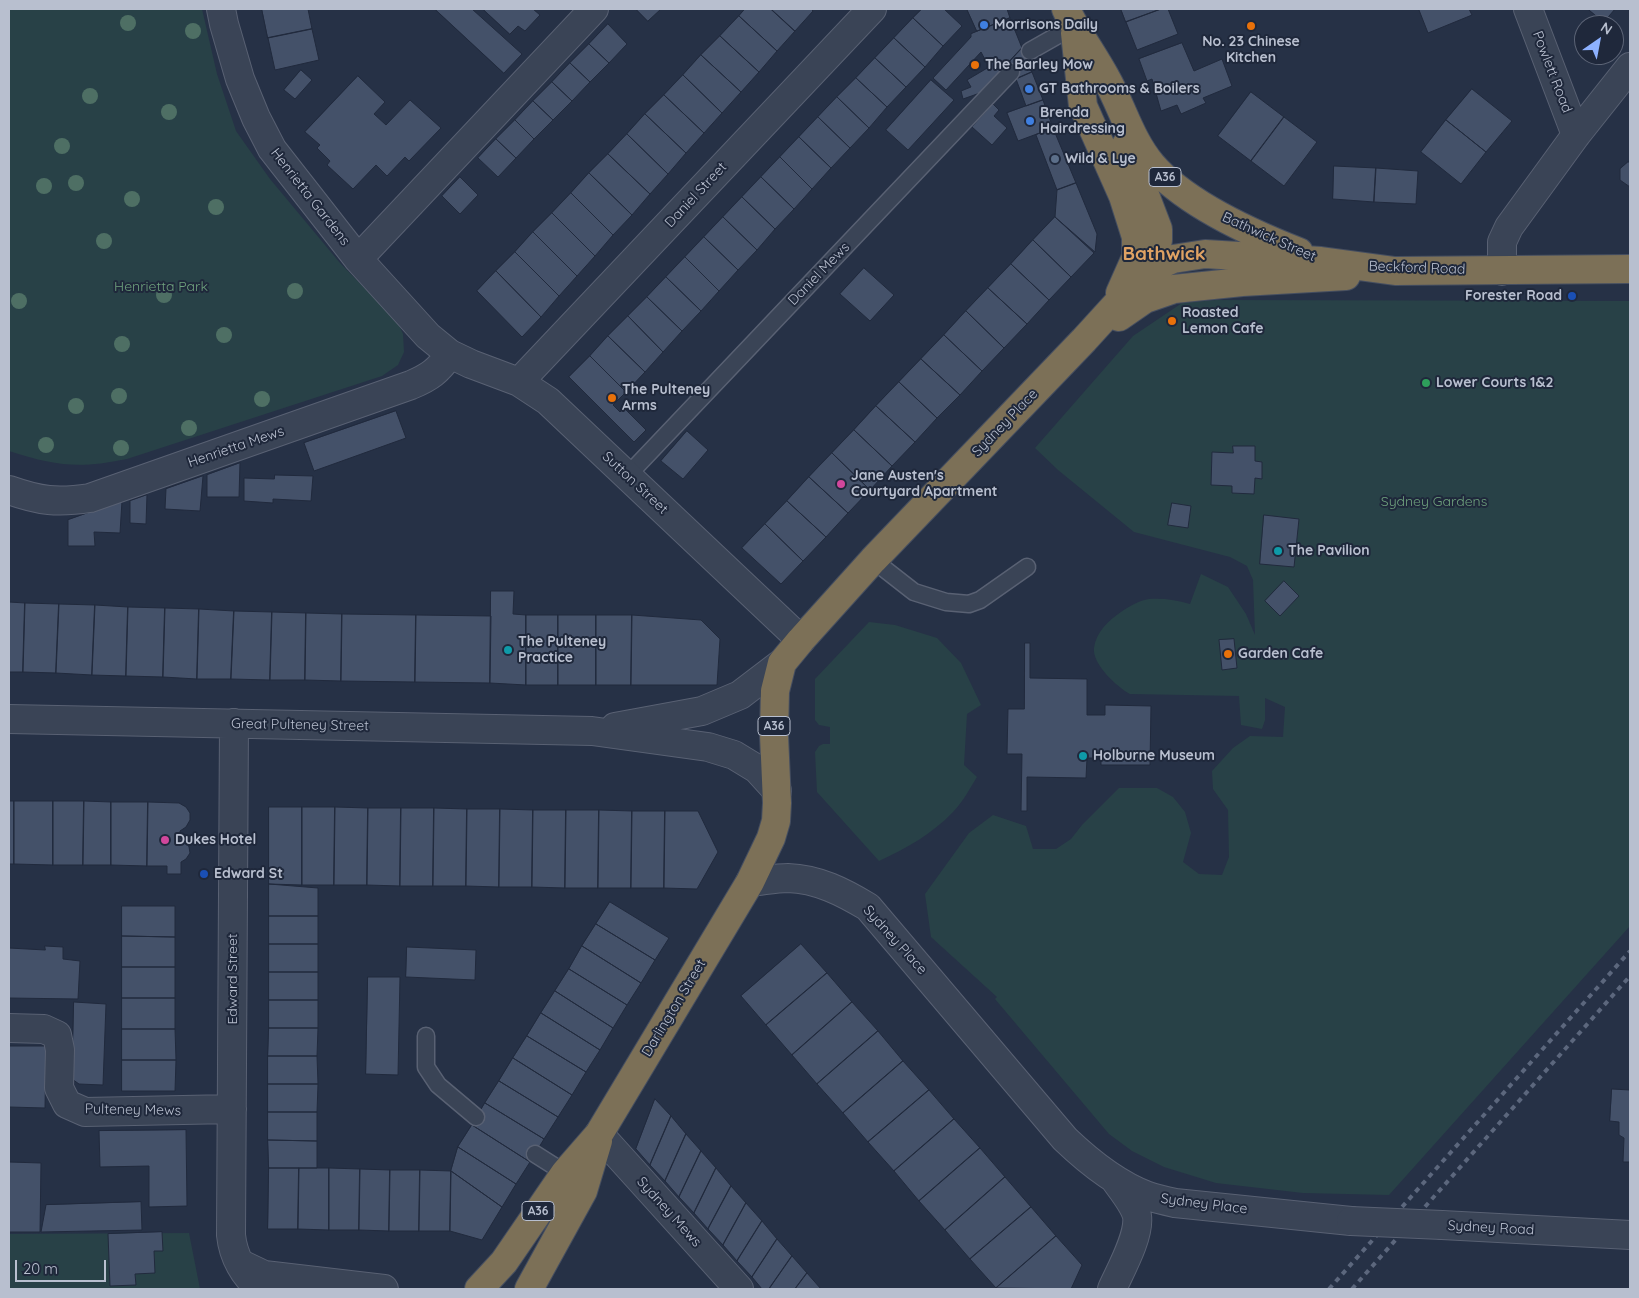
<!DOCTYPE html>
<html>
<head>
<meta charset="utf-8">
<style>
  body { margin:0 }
  #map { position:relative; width:1639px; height:1298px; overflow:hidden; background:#263146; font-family:Quicksand,sans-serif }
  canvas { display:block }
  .frame { position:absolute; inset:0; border:10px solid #b8bfcf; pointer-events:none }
  .north { position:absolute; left:1574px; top:15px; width:50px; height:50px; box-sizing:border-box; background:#1f283b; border:1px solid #5c6476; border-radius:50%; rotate:33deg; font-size:14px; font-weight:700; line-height:20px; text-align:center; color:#b8bfcf }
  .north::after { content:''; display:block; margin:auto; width:18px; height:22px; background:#8db1ff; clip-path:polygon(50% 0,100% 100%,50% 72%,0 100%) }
  .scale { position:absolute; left:15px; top:1260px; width:91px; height:22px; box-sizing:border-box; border:2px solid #b8bfcf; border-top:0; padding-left:6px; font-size:15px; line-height:18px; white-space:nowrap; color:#b8bfcf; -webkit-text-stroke:4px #1f283b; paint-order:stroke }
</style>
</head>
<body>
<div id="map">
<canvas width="1639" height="1298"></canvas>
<div class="frame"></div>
<div class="north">N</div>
<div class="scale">20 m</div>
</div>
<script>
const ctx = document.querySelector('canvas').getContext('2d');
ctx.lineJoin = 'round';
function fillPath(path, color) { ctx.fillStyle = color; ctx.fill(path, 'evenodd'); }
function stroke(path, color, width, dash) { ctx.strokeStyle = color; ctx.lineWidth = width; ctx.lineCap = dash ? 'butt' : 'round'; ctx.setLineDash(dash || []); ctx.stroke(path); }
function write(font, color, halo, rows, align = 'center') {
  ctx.font = font + ' Quicksand,sans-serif'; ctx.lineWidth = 4; ctx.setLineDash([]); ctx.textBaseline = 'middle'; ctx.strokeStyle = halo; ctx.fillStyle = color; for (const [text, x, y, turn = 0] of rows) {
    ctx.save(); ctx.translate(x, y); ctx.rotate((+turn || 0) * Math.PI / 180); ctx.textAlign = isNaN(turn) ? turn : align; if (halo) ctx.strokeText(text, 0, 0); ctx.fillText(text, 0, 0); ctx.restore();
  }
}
const green = new Path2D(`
  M9,9H202L217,74L236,131L270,179L340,263L397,321L403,334L404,352L398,365L382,376L127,459C78,469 56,466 9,451Z
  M1216,300L1630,301V926L1389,1195L1303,1193L1216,1183L1164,1167L1132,1151L1109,1134L995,999L997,997L931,937L925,894L969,833L993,815L1026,826L1033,849H1056L1071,839L1082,825L1119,788H1157L1173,797L1185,812L1191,833L1183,862L1199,874L1222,875L1229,857L1228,810L1213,789L1212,771L1233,748L1250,736L1283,737L1285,707L1265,698V720L1262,729L1241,725L1239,696L1130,694C1117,687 1092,664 1094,648C1096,632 1109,620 1121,612C1128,607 1140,600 1149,599C1164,598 1176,600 1190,604L1201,574L1228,587L1246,614L1255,635L1253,580L1247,566L1230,557L1134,532L1058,470L1035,448L1133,336L1182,303Z
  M869,622L895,625L937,638L961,663L981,705L967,714L964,765L977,777C970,788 963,802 953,812C932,834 907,848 879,861L817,792L815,752L819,746L823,744H830V727L819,725L815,720V679Z
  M189,1233L200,1289H9V1234Z`);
const building = new Path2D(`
  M262,9H308L312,29L268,38Z
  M435,9H472L522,54L504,73Z
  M483,9H533L540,15L525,31L518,26L510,34Z
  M636,9H661L648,21Z
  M745,9H771L795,31L777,51L739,16Z
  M771,9H811L813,11L795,31Z
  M922,9H944L962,26L943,46L913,18Z
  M967,9H1007L1010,18L977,31Z
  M1121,9H1161L1126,22Z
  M1161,9H1168L1178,34L1137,50L1126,22Z
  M1422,9H1469L1472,15L1428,33L1419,10Z
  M1588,9H1615L1604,22Z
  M739,16L777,51L759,72L720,36Z
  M913,18L943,46L925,67L894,38Z
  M1010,18L1022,48L980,93L963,99L961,91L971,87L967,80L989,67L981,52L946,90L933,78L971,37V34Z
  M608,24L627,44L609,63L589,44Z
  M312,29L319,60L275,70L268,38Z
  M720,36L759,72L741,92L701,55Z
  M894,38L925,67L906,87L875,58Z
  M1182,43L1194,71L1222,59L1232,86L1203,98L1206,103L1181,114L1177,105L1161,111L1152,79L1147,81L1139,59Z
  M589,44L609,63L590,82L570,63Z
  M1022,48L1032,72L1016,79L1009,62Z
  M701,55L741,92L722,113L683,75Z
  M875,58L906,87L887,107L856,78Z
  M570,63L590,82L572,101L552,82Z
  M301,70L312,80L295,99L284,90Z
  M1032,72L1043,100L1026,106L1016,79Z
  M683,75L722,113L704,133L664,95Z
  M358,76L385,102L374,114L386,125L410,100L441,128L409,161L405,157L387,176L376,165L353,189L327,165L330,161L317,148L320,145L305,132Z
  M856,78L887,107L869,128L837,97Z
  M931,80L954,100L908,150L886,130Z
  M552,82L572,101L553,120L533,101Z
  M1472,89L1512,121L1486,152L1446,120Z
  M1251,92L1284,117L1251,161L1218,136Z
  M664,95L704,133L686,153L645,114Z
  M837,97L869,128L850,148L818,117Z
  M1043,100L1053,128L1018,141L1007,113Z
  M533,101L553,120L534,139L515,120Z
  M993,104L999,110L994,116L1007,128L992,145L972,127Z
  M645,114L686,153L668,174L627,134Z
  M818,117L850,148L831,168L799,137Z
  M1284,117L1317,142L1284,186L1251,161Z
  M515,120L534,139L516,158L496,139Z
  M1446,120L1486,152L1461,184L1421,152Z
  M1053,128L1076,183L1057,190L1036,135Z
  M627,134L668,174L650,194L608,154Z
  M799,137L831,168L812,189L780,157Z
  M496,139L516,158L498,177L478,158Z
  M608,154L650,194L632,215L589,173Z
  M780,157L812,189L794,209L761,177Z
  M1628,162H1630V187L1620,180V169Z
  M1334,166L1376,168L1374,202L1333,199Z
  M1376,168L1418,171L1416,204L1374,202Z
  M589,173L632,215L613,235L571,193Z
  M460,177L478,195L460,214L442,196Z
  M761,177L794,209L775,229L742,197Z
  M1076,183L1097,234L1095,252L1055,217L1057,190Z
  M571,193L613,235L595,256L552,213Z
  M742,197L775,229L757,250L723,217Z
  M552,213L595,256L577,276L533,232Z
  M723,217L757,250L738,270L704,237Z
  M1055,217L1094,253L1071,277L1033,240Z
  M533,232L577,276L559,296L515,252Z
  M704,237L738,270L719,291L685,257Z
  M1033,240L1071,277L1049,300L1011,264Z
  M515,252L559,296L541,317L496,271Z
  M685,257L719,291L701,311L666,277Z
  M1011,264L1049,300L1027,324L988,288Z
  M864,268L894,295L870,321L840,294Z
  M496,271L541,317L522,337L477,291Z
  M666,277L701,311L682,331L647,297Z
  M988,288L1027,324L1004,348L966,311Z
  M647,297L682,331L663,352L628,316Z
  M966,311L1004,348L982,371L944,335Z
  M628,316L663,352L645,372L608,336Z
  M1174,317L1176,323L1169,326L1167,319Z
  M944,335L982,371L960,395L921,359Z
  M608,336L645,372L626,392L590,356Z
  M590,356L626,392L613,405L620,412L624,408L646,430L634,442L569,377Z
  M921,359L960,395L937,418L899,382Z
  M899,382L937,418L915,442L876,406Z
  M876,406L915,442L892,466L854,430Z
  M396,411L406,438L314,471L304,443Z
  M854,430L892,466L870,490L832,453Z
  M687,431L708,450L683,479L661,461Z
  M1233,446H1255V461L1262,462V479L1255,478L1254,494L1232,493V486L1211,485L1212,452L1233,453Z
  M832,453L870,490L848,513L809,477Z
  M240,463L239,497H207V475Z
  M275,475L313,476L311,501L273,499V503L244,501V478L274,479Z
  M203,476L200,511L165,509L166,489Z
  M809,477L848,513L826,537L787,501Z
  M147,495L146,524L130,523V501Z
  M122,501L120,533L94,532L95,546H68V520Z
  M787,501L826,537L803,561L765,524Z
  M1172,503L1191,506L1188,528L1168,525Z
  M1264,515L1299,519L1294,567L1260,564Z
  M765,524L803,561L781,584L742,548Z
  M1284,581L1299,596L1280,616L1265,601Z
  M491,591H514L513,614L526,615V685L490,683Z
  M9,602L25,603L23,672H9Z
  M25,603L59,604L56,673L23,672Z
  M59,604L95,605L92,675L56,673Z
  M95,605L128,607L126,676L92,675Z
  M128,607L165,608L163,677L126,676Z
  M165,608L199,609L197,679L163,677Z
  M199,609L234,611L231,679H197Z
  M234,611L272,612L270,680L231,679Z
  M272,612L306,613L305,680H270Z
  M306,613L342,614L341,681L305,680Z
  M342,614L416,615L415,682L341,681Z
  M416,615L491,616L490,683L415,682Z
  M526,615H558V685H526Z
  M558,615H596V685H558Z
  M596,615H632L631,685H596Z
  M632,615L701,620L720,639L717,685H631Z
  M1234,639L1237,668L1222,670L1219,640Z
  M1025,643H1030V678L1087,679V715H1105V705L1151,706L1150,765H1101V758H1087L1086,778L1027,777V811H1021L1022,754H1007L1008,709H1024Z
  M9,801H14V864H9Z
  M14,801H53V865L14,864Z
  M53,801H84L83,865H53Z
  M84,801L111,802V865H83Z
  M111,802H148L147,866L111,865Z
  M148,802L179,803L186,807L190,813V820L186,827L180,831V838L186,841L189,847L190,853L186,859L181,862V874H167V866H147Z
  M269,807H302V885L269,884Z
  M302,807H335L334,885H302Z
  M335,807L368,808L367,885H334Z
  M368,808H401L400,886L367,885Z
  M401,808H434L433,886H400Z
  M434,808L467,809L466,886H433Z
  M467,809H500L499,887L466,886Z
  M500,809L533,810L532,887H499Z
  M533,810H566L565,888L532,887Z
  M566,810H599L598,888H565Z
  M599,810L632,811L631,888H598Z
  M632,811H665L664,888H631Z
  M665,811H698L718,852L697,889L664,888Z
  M269,884L318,888V916H269Z
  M610,902L669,938L655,960L596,924Z
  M122,906H175V937L122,936Z
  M269,916H318V944H269Z
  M596,924L655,960L641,983L582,946Z
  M122,936L175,937V967H122Z
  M269,944H318V972H269Z
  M801,944L827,973L766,1025L741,996Z
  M45,946L63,947V959L80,961L78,999L9,998V948L45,950Z
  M582,946L641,983L627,1005L569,969Z
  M407,947L476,950L475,980L406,977Z
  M122,967H175V998H122Z
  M569,969L627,1005L613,1028L555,991Z
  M269,972H318V1000H269Z
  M827,973L852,1002L792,1055L766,1025Z
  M368,977H400L398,1075L366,1074Z
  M555,991L613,1028L600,1050L541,1013Z
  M122,998H175V1029H122Z
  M269,1000H318V1028H269Z
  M74,1002L106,1004L103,1085L79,1084L72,1079Z
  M852,1002L878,1031L817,1084L792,1055Z
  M541,1013L600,1050L586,1072L527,1036Z
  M269,1028H318L317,1056H268Z
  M122,1029H175L176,1060H122Z
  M878,1031L903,1061L843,1113L817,1084Z
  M527,1036L586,1072L572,1095L513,1058Z
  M9,1046H46L45,1108L9,1107Z
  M268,1056H317L318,1084H268Z
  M513,1058L572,1095L558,1117L499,1081Z
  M122,1060H176L175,1091H122Z
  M903,1061L929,1090L868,1142L843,1113Z
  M499,1081L558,1117L544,1139L485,1103Z
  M268,1084H318L317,1112H268Z
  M1612,1089L1630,1090V1162H1623L1624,1138L1619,1135V1122L1610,1121Z
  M929,1090L954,1119L894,1171L868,1142Z
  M655,1099L671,1116L650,1165L636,1149Z
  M485,1103L544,1139L530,1162L472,1125Z
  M268,1112H317V1141L268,1140Z
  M671,1116L686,1134L665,1181L650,1165Z
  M954,1119L980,1148L919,1201L894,1171Z
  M472,1125L530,1162L516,1184L458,1147Z
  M186,1130L187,1206L149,1207V1166L100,1167L99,1131Z
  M686,1134L701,1151L679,1197L665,1181Z
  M268,1140L317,1141V1168H269Z
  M458,1147L516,1184L502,1207L451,1171Z
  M980,1148L1005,1177L945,1230L919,1201Z
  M701,1151L716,1168L694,1213L679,1197Z
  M9,1162L41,1163L40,1232H9Z
  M269,1168H299L298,1229H268Z
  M299,1168H329V1230L298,1229Z
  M329,1168L360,1169L359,1230H329Z
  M716,1168L731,1186L708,1229L694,1213Z
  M360,1169L390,1170L389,1231L359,1230Z
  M390,1170H420L419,1231H389Z
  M420,1170L451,1171L450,1231H419Z
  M451,1171L502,1207L482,1240L450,1231Z
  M1005,1177L1031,1207L970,1259L945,1230Z
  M731,1186L746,1203L723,1245L708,1229Z
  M141,1202L142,1230L41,1232L46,1205Z
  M746,1203L762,1221L737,1261L723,1245Z
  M1031,1207L1056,1236L996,1288L970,1259Z
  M762,1221L777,1239L752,1277L737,1261Z
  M162,1232L163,1251H154L155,1273L135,1274L136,1285L110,1286L108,1234Z
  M1056,1236L1082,1265L1071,1289L996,1288Z
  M777,1239L792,1256L769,1289H762L752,1277Z
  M792,1256L807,1273L795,1289H769Z
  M807,1273L821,1289H795Z`);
const lane = new Path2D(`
  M1030,51L1074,26
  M627,476L1011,72
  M873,560L914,592L946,602L969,604L980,600L1027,567
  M426,1036V1067L438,1085L476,1117
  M535,1154L565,1173`);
const street = new Path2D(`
  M221,9L224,24L240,79L256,118L272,149L358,259L428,336L450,354L471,364L519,382L548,401L801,640
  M1528,9L1576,135
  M358,259L594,9
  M1502,271V242L1509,227L1576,135L1630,67
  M519,382L872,9
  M9,490C40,501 57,503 90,498L411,385C430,377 438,371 450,354
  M9,719L592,731L708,747L734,755L757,769L777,791
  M234,723L231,1235C233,1255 244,1278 262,1289
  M615,727L702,711L740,695L782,663
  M750,882C762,881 776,878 788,878C818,879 843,892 868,907L1065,1139C1089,1162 1116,1184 1148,1196C1157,1199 1166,1201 1175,1203L1351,1221
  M9,1028L44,1029L57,1035L60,1050L59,1088L67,1104L85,1112L232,1109
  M599,1134L739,1289
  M1442,1225L1630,1235
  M241,1264L264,1275L384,1289
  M1112,1289C1120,1271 1140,1236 1137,1216C1134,1204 1122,1190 1115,1180`);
const highway = new Path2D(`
  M1066,9C1077,33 1093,54 1106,78C1122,106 1130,139 1152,165C1185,203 1253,234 1299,252
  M1075,33L1083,106L1123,196L1136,237V257L1120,293
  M1126,145L1158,229V240L1149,282
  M1119,317L1145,299L1174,289L1242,282L1346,276
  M479,1289L504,1262L565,1173L599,1134L750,882L771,838L776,821L777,803L774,735L775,691L782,663L801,640L873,560L1084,340L1115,306L1153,268L1173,259L1205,254L1321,261L1395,271L1630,269
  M529,1289L583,1191L598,1141`);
const rail = new Path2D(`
  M1329,1289L1630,951
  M1352,1289L1630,976`);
const streetBridge = new Path2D(`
  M1351,1221L1442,1225`);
const trees = [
  [128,23],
  [193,31],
  [90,96],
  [169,112],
  [62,146],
  [76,183],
  [44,186],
  [132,199],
  [216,207],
  [104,241],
  [295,291],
  [164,295],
  [19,301],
  [224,335],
  [122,344],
  [119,396],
  [262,399],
  [76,406],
  [189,428],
  [46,445],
  [121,448]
];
const markers = [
  [984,25,5,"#3f7fe0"],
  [1251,26,5,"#e8710a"],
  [975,65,5,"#e8710a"],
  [1029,89,5,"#3f7fe0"],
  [1030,121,5,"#3f7fe0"],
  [1055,159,5,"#5c6f8a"],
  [1572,296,5,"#1a4fb4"],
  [1172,321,5,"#e8710a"],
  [1426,383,5,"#2e9e5b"],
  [612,398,5,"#e8710a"],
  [841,484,5,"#d1479c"],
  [1278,551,5,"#0f9aa8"],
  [508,650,5,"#0f9aa8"],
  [1228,654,5,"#e8710a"],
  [1083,756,5,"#0f9aa8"],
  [165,840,5,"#d1479c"],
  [204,874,5,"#1a4fb4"]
];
const shields = [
  [1165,177,32],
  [774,726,32],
  [538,1211,32]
];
const shieldNames = [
  ["A36",1165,177],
  ["A36",774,726],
  ["A36",538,1211]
];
const poiNames = [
  ["Morrisons Daily",994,25],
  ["No. 23 Chinese",1251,42,"center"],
  ["Kitchen",1251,58,"center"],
  ["The Barley Mow",985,65],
  ["GT Bathrooms & Boilers",1039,89],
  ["Brenda",1040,113],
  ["Hairdressing",1040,129],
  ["Wild & Lye",1065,159],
  ["Forester Road",1562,296,"right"],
  ["Roasted",1182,313],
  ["Lemon Cafe",1182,329],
  ["Lower Courts 1&2",1436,383],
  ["The Pulteney",622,390],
  ["Arms",622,406],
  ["Jane Austen's",851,476],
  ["Courtyard Apartment",851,492],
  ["The Pavilion",1288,551],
  ["The Pulteney",518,642],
  ["Practice",518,658],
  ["Garden Cafe",1238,654],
  ["Holburne Museum",1093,756],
  ["Dukes Hotel",175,840],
  ["Edward St",214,874]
];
const streetNames = [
  ["Powlett Road",1552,72,69],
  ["Daniel Street",696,195,-47],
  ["Henrietta Gardens",310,197,52],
  ["Bathwick Street",1269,237,24],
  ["Beckford Road",1417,268,2],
  ["Daniel Mews",819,274,-46],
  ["Sydney Place",1005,423,-46],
  ["Henrietta Mews",236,447,-19],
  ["Sutton Street",635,483,43],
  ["Great Pulteney Street",300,725,1],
  ["Sydney Place",895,940,48],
  ["Edward Street",233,979,-90],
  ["Darlington Street",674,1008,-59],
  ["Pulteney Mews",133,1110,1],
  ["Sydney Place",1204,1204,7],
  ["Sydney Mews",669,1212,48],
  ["Sydney Road",1491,1228,3]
];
const parkNames = [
  ["Henrietta Park",161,287],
  ["Sydney Gardens",1434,502]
];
const districtNames = [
  ["Bathwick",1164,254]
];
fillPath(green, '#284147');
fillPath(building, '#445169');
stroke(building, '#212a3d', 1);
stroke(lane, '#596173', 19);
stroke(street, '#596173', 30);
stroke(highway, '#454e60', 30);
stroke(lane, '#3a4456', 16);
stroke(street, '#3a4456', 28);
stroke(highway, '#7c7057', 28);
stroke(rail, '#5c677d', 4, [5, 5]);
stroke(streetBridge, '#596173', 30, []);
stroke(streetBridge, '#3a4456', 28);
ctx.fillStyle = '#4e6f64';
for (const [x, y] of trees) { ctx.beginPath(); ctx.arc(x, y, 8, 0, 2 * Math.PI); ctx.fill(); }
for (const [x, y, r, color] of markers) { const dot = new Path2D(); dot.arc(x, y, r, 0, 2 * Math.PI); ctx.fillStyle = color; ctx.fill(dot); stroke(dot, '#1f283b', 2); }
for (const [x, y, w] of shields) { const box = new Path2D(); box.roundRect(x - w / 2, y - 9.5, w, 19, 4); ctx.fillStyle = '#1f283b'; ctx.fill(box); stroke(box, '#b8bfcf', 1); }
write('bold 12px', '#b8bfcf', null, shieldNames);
write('bold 14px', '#b8bfcf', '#1f283b', poiNames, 'left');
write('14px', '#b8bfcf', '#1f283b', streetNames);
write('14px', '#6ea17d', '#1f283b', parkNames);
write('bold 19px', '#dfa263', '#1f283b', districtNames);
</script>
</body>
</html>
